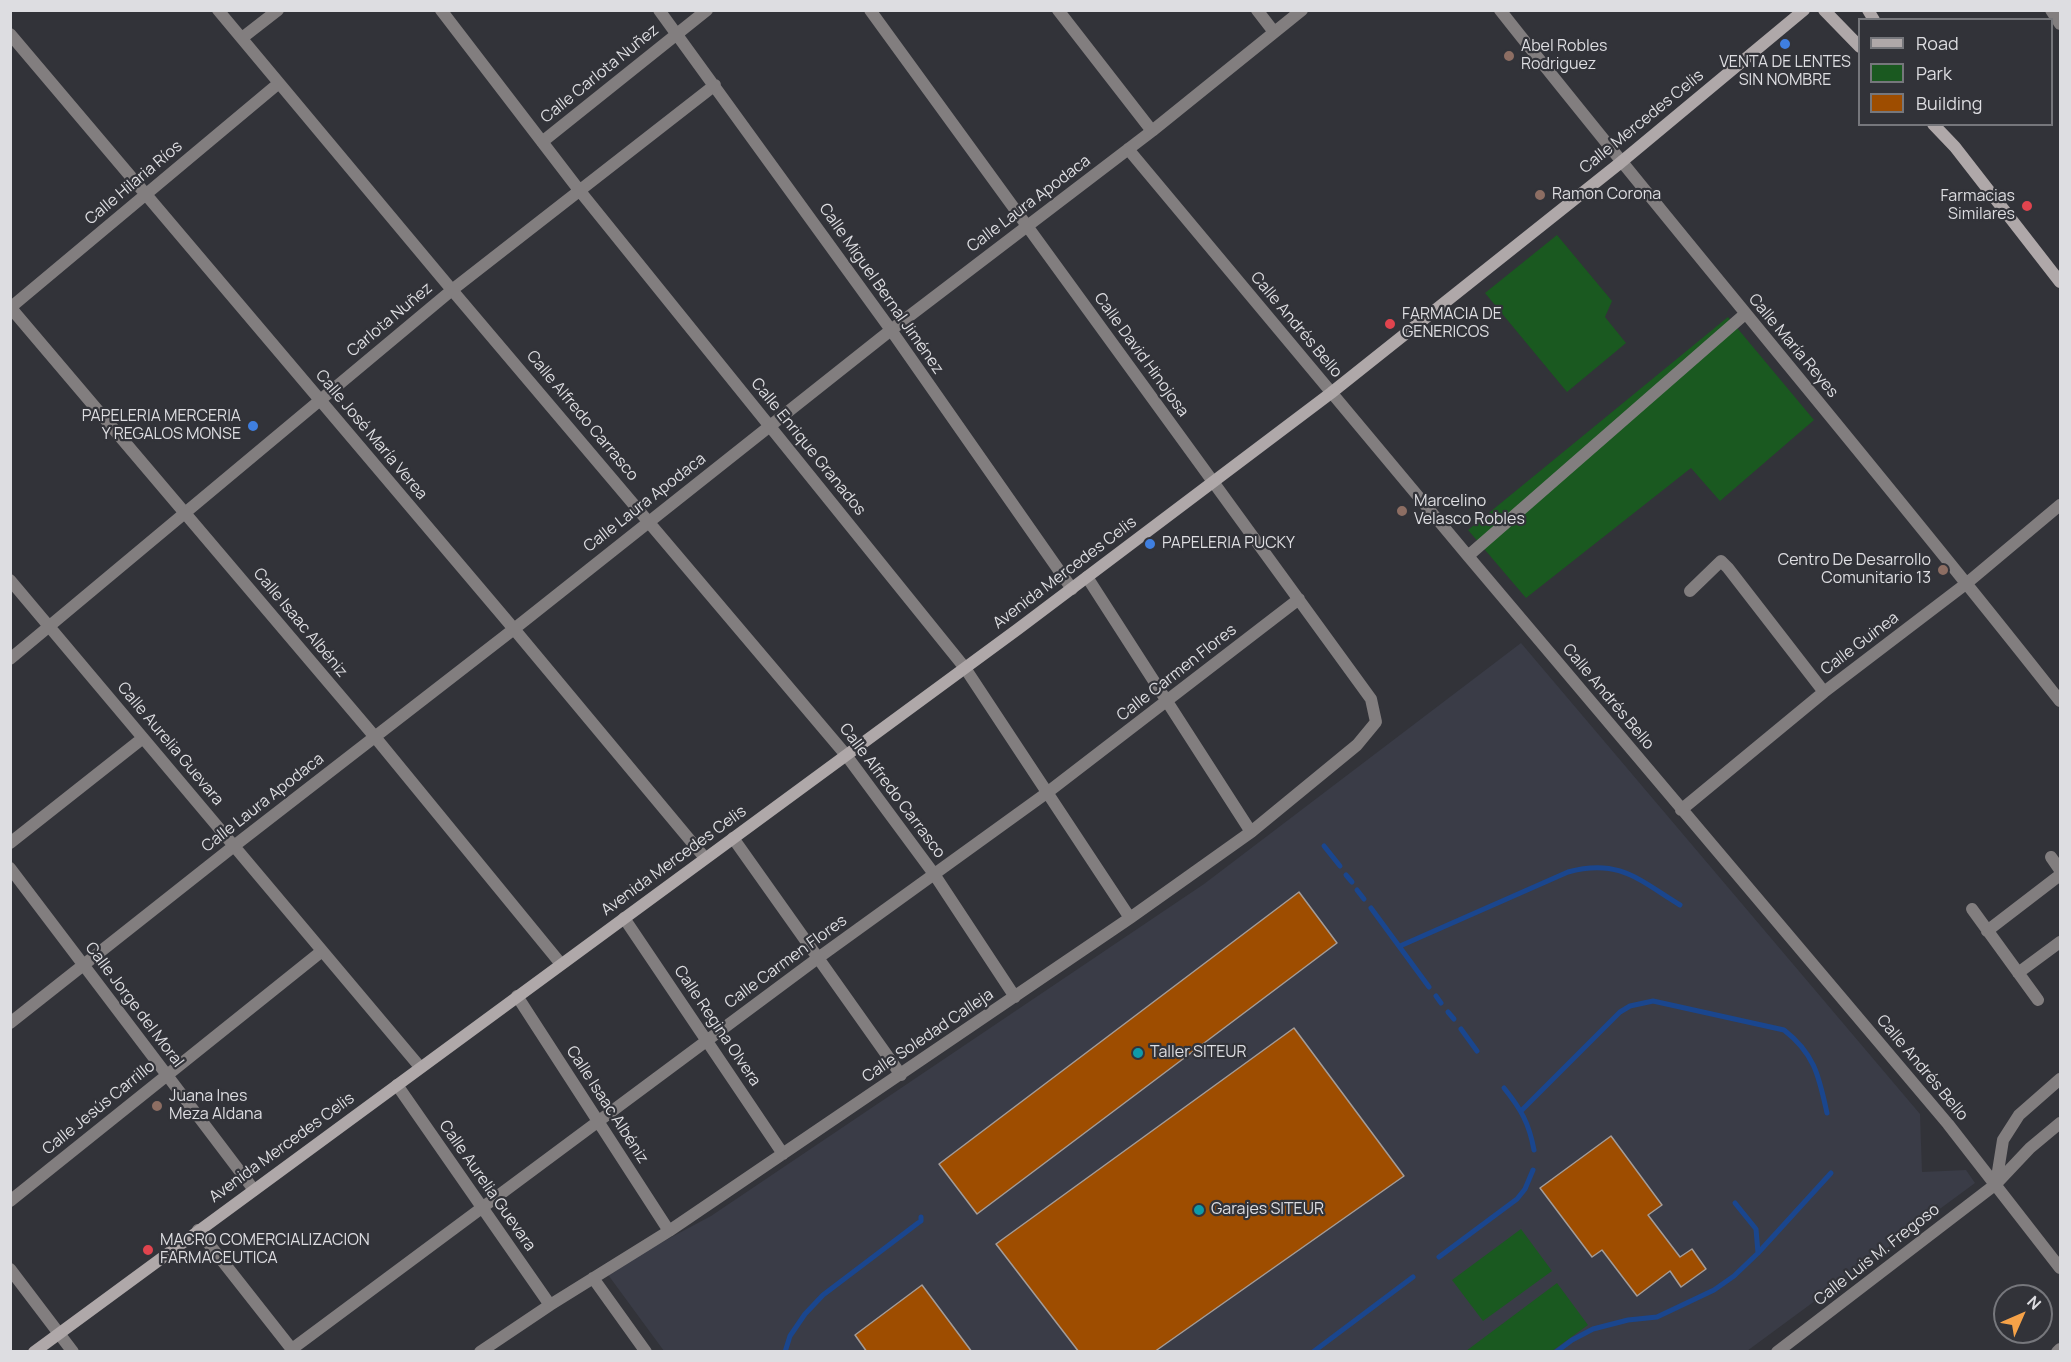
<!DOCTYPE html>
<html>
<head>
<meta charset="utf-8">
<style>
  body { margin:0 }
  #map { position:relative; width:2071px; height:1362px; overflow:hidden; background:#323339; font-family:Manrope,sans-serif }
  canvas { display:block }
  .frame { position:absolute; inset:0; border:12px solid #dddde1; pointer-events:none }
  .legend { position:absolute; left:1858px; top:18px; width:195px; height:108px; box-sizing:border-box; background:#323339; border:2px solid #76777c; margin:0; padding:8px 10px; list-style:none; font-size:18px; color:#dddde1 }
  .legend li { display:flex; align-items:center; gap:12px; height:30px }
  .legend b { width:30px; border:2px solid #76777c }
  .north { position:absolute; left:1993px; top:1284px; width:60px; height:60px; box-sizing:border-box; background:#323339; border:2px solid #76777c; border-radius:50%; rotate:45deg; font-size:16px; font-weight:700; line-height:24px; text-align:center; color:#dddde1 }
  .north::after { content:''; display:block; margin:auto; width:21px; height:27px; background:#f6a248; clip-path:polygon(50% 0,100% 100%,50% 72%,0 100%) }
</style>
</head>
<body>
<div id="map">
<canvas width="2071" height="1362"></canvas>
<div class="frame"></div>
<ul class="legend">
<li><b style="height:8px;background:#afa8a9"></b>Road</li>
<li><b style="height:16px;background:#1a5920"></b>Park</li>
<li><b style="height:16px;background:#9e4d00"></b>Building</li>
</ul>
<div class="north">N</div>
</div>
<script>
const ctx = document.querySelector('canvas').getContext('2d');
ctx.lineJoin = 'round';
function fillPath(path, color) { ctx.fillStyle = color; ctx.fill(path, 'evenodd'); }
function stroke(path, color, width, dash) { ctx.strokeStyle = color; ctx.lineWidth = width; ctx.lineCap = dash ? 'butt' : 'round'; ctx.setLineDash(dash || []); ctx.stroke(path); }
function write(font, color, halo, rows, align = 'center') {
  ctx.font = font + ' Manrope,sans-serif'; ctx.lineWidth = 4.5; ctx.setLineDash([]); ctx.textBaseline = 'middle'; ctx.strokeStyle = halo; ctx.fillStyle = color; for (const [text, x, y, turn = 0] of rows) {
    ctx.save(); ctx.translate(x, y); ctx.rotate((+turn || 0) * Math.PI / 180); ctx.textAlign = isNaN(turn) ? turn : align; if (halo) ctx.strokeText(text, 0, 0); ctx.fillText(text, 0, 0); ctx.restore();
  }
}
const built = new Path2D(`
  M1521,643L1920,1114L1922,1172L1966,1170L1975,1183L1747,1351H664L606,1272L711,1216L1204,884Z`);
const green = new Path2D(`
  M1557,235L1612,301L1605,317L1626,343L1567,392L1485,293Z
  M1728,317L1814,420L1720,501L1691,468L1526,598L1468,530Z
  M1521,1229L1552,1271L1483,1321L1452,1280Z
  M1557,1283L1588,1325L1552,1351H1466Z`);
const stream = new Path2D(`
  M1324,846L1340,866
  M1346,875L1352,882
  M1357,890L1364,899
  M1371,908L1429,987
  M1400,946L1568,872C1619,858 1639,880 1680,905
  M1436,996L1441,1003
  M1448,1012L1454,1019
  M1461,1029L1477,1051
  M1504,1088C1521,1109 1529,1123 1534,1150
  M1522,1110L1620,1012L1630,1006L1653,1001L1784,1030C1815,1054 1819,1077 1827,1113
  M1735,1203L1756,1229L1758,1253
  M1439,1257L1517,1199L1525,1189L1533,1170
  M785,1352L790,1336L805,1314L823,1295L918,1223L921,1221V1217
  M1313,1352L1413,1277
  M1556,1352L1572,1340L1593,1329L1628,1320L1657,1317L1714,1290L1734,1276L1758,1253L1831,1173`);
const building = new Path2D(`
  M1299,892L1337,943L977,1214L939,1164Z
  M1294,1028L1404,1176L1154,1352H1079L996,1244Z
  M1611,1136L1662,1205L1648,1215L1680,1257L1692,1249L1706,1269L1681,1287L1670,1271L1637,1296L1602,1250L1592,1257L1540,1188Z
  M922,1285L972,1352H867L855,1335Z`);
const street = new Path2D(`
  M218,10L452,290L846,755L934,874L1015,997
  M441,10L579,190L965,668L1130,918
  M659,10L891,330L1072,589
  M1058,10L1152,131
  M1257,10L1274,32
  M1500,10C1684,243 1877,468 2060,701
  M2051,10L2060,24
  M10,34L514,629L705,858
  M242,38L278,10
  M542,142L707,10
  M1128,149L1468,556L1948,1124L2060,1268
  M10,307L375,737L561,964
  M10,308L279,83
  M1468,556L1745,314
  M1087,577L1251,832
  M10,580L420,1067
  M1690,591L1721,561L1728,568L1824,692
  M10,659L452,290L715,85
  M1681,810L1824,692L1967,583L2060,505
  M733,838L901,1075
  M10,843L143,738
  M2051,857L2060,870
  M10,868L254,1190
  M1972,909L2038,1000
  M624,918L783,1154
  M1987,931L2060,875
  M2018,973L2060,942
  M517,996L669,1231
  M10,1023L234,846L514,629L891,330L1152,131L1302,10
  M397,1085L550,1305
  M1996,1184L2003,1140L2019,1115L2060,1079
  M10,1201L322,951
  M198,1230L294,1352
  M10,1269L73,1352
  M593,1278L646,1352
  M292,1349L818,958L1048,792L1299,599
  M480,1352L550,1305L669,1231L1130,918L1251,832L1357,745L1376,722L1371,699L870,10
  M1777,1352L1996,1184L2030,1148L2060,1123
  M2057,1352L2060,1349`);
const secondary = new Path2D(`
  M1824,10L1860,47
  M1868,10L1874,20
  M1933,124L1955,147L2060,282
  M34,1352L1018,629L1331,393L1620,163L1804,10`);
const markers = [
  [1785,44,6,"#3f7fe0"],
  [1509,56,6,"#8d6e63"],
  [1540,195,6,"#8d6e63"],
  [2027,206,6,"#e0444e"],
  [1390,324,6,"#e0444e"],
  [253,426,6,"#3f7fe0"],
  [1402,511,6,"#8d6e63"],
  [1150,544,6,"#3f7fe0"],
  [1943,570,6,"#8d6e63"],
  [1138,1053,6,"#0f9aa8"],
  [157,1106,6,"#8d6e63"],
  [1199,1210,6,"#0f9aa8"],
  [148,1250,6,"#e0444e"]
];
const poiNames = [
  ["Abel Robles",1521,47],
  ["Rodriguez",1521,65],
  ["VENTA DE LENTES",1785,63,"center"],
  ["SIN NOMBRE",1785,81,"center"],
  ["Ramon Corona",1552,195],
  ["Farmacias",2015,197,"right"],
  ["Similares",2015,215,"right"],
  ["FARMACIA DE",1402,315],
  ["GENERICOS",1402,333],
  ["PAPELERIA MERCERIA",241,417,"right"],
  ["Y REGALOS MONSE",241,435,"right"],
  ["Marcelino",1414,502],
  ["Velasco Robles",1414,520],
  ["PAPELERIA PUCKY",1162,544],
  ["Centro De Desarrollo",1931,561,"right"],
  ["Comunitario 13",1931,579,"right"],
  ["Taller SITEUR",1150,1053],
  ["Juana Ines",169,1097],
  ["Meza Aldana",169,1115],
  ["Garajes SITEUR",1211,1210],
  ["MACRO COMERCIALIZACION",160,1241],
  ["FARMACEUTICA",160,1259]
];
const streetNames = [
  ["Calle Carlota Nuñez",600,74,-39],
  ["Calle Mercedes Celis",1642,122,-39],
  ["Calle Hilaria Ríos",134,183,-40],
  ["Calle Laura Apodaca",1029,204,-37],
  ["Calle Miguel Bernal Jiménez",881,289,55],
  ["Carlota Nuñez",390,320,-40],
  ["Calle Andrés Bello",1296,325,50],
  ["Calle María Reyes",1793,346,50],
  ["Calle David Hinojosa",1141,355,54],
  ["Calle Alfredo Carrasco",582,416,50],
  ["Calle José María Verea",371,435,50],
  ["Calle Enrique Granados",808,447,51],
  ["Calle Laura Apodaca",645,503,-38],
  ["Avenida Mercedes Celis",1065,573,-37],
  ["Calle Isaac Albéniz",300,623,50],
  ["Calle Guinea",1860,644,-37],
  ["Calle Carmen Flores",1177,673,-38],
  ["Calle Andrés Bello",1608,697,50],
  ["Calle Aurelia Guevara",170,744,50],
  ["Calle Alfredo Carrasco",892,791,53],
  ["Calle Laura Apodaca",263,803,-38],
  ["Avenida Mercedes Celis",674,861,-36],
  ["Calle Carmen Flores",786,962,-36],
  ["Calle Jorge del Moral",134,1005,53],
  ["Calle Regina Olvera",717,1026,56],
  ["Calle Soledad Calleja",928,1036,-34],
  ["Calle Andrés Bello",1922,1068,50],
  ["Calle Isaac Albéniz",607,1105,57],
  ["Calle Jesús Carrillo",99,1108,-39],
  ["Avenida Mercedes Celis",282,1148,-36],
  ["Calle Aurelia Guevara",487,1186,55],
  ["Calle Luis M. Fregoso",1877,1255,-38]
];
fillPath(built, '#3a3c47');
fillPath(green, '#1a5920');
stroke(stream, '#1a468e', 5);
fillPath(building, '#9e4d00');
stroke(building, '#a49c98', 1.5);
stroke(street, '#827e7f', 12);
stroke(secondary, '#afa8a9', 12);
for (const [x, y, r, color] of markers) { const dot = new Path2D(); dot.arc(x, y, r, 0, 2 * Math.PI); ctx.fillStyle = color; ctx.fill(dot); stroke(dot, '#323339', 2); }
write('16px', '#dddde1', '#323339', poiNames, 'left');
write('16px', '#dddde1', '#323339', streetNames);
</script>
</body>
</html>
